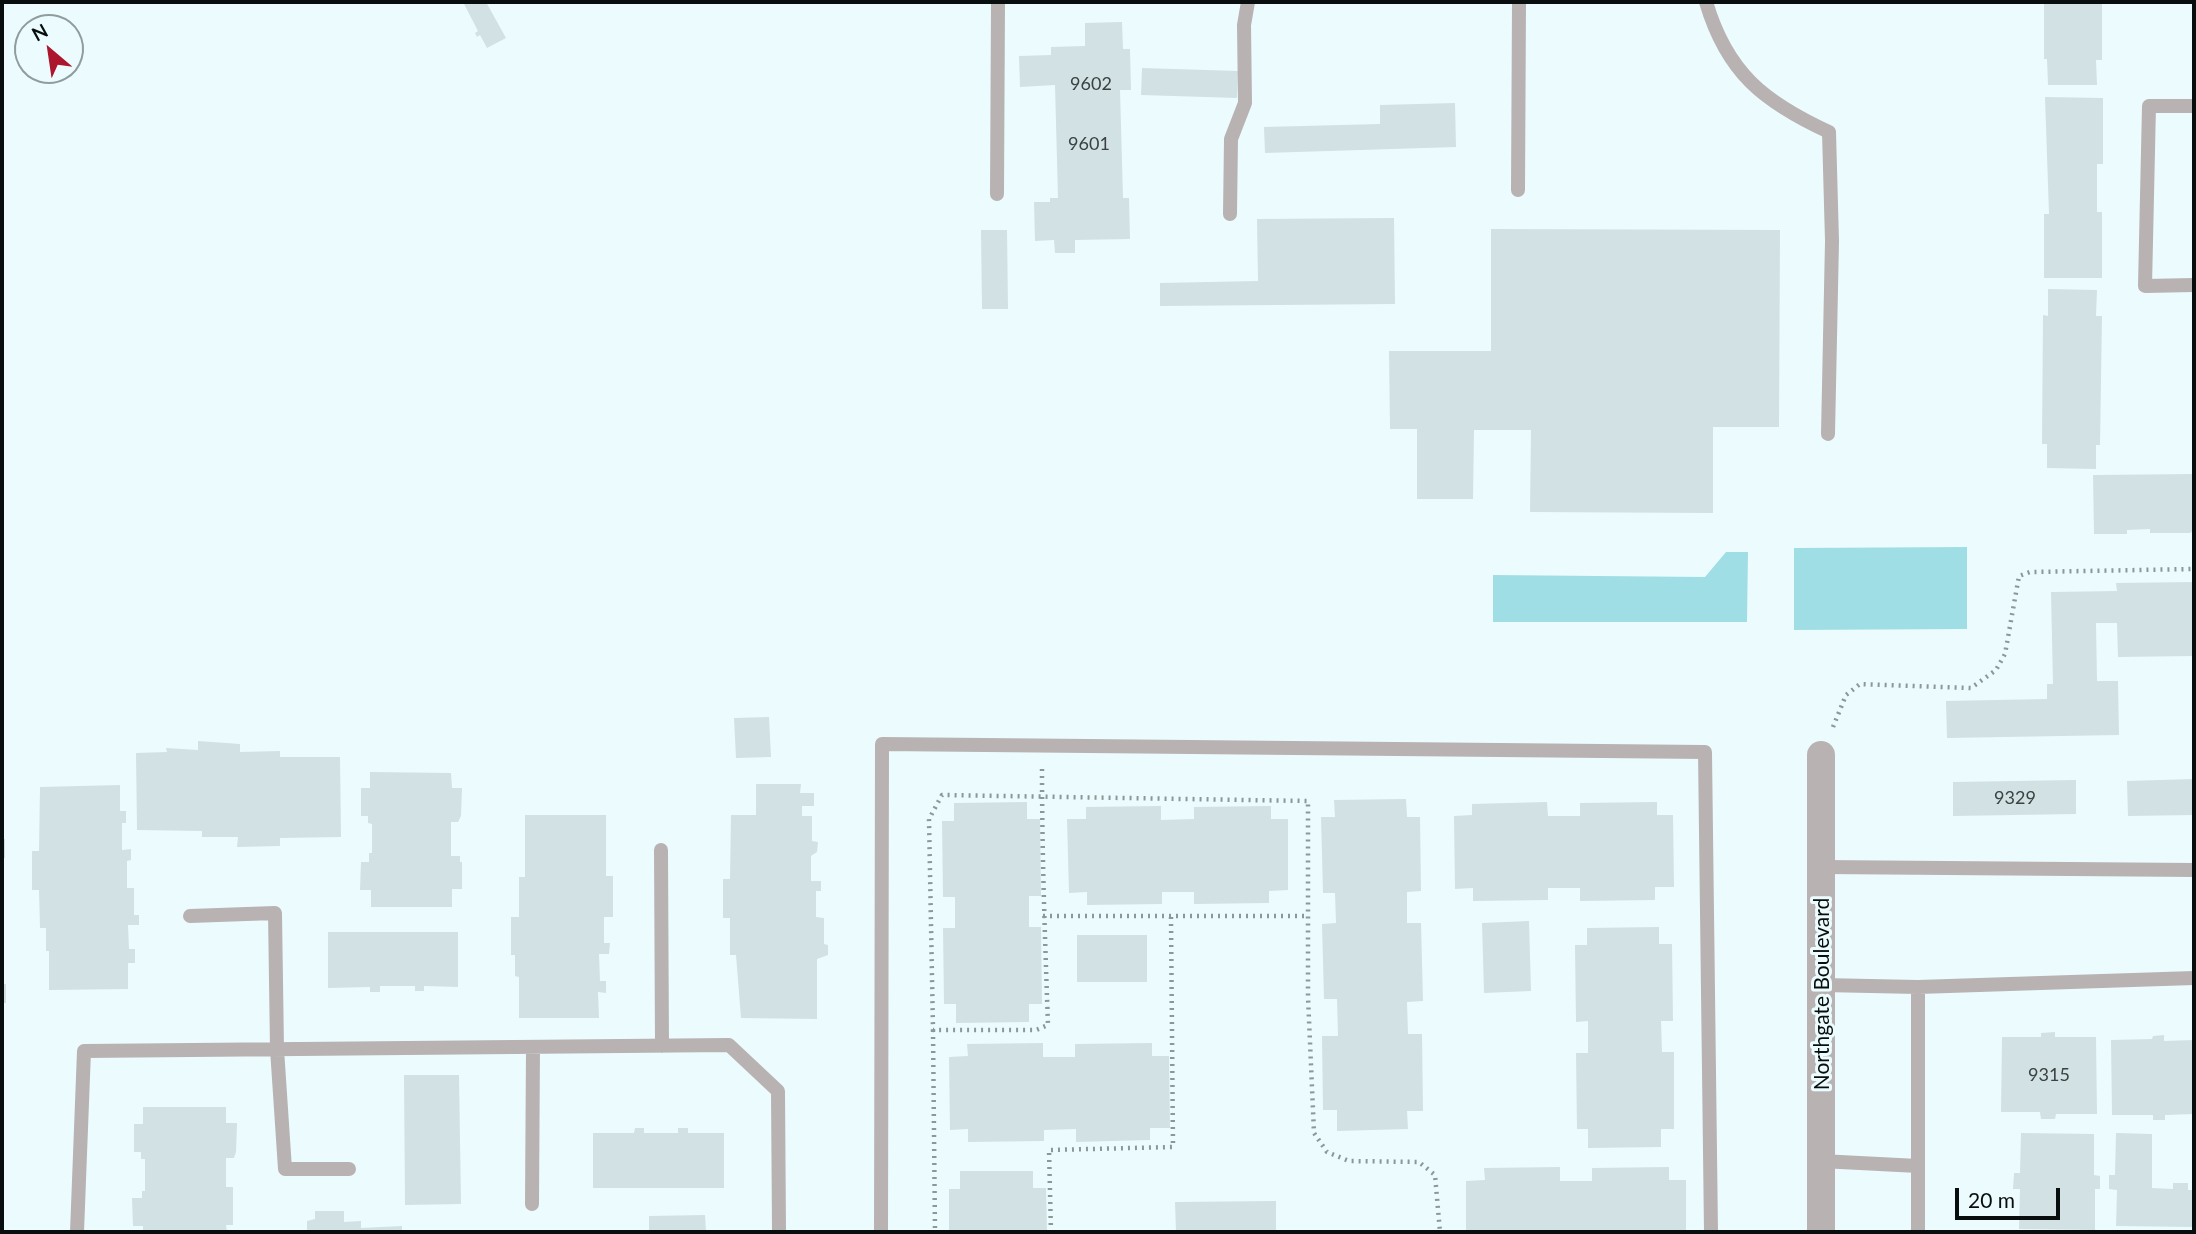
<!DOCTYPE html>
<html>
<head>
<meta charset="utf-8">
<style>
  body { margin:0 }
  #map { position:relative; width:2196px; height:1234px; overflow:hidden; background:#ecfcfe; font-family:Lato,sans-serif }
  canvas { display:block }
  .frame { position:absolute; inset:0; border:4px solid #080d0e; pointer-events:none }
  .north { position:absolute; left:14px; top:14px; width:70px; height:70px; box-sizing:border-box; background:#ecfcfe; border:2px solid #919c9e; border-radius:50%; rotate:331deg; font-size:19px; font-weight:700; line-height:28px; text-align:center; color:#080d0e }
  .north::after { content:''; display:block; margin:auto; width:24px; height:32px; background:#ac172e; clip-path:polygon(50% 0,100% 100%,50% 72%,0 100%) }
  .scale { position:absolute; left:1955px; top:1188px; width:105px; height:32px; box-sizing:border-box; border:4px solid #080d0e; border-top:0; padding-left:9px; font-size:21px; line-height:24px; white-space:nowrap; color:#080d0e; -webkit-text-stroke:5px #ecfcfe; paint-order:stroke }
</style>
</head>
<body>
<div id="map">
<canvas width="2196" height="1234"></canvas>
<div class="frame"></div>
<div class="north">N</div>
<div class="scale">20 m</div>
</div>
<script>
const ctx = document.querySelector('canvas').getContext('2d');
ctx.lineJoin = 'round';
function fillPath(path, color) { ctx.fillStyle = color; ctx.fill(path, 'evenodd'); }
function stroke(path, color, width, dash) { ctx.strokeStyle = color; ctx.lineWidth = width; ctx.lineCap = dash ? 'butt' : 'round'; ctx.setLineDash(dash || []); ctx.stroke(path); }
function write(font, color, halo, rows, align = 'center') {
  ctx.font = font + ' Lato,sans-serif'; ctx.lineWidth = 6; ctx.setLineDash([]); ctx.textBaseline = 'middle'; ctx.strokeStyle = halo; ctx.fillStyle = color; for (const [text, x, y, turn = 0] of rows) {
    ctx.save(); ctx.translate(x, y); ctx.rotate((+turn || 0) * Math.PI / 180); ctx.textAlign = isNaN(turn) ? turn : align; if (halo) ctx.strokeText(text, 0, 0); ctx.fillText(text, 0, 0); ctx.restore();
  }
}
const water = new Path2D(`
  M1967,547V629L1794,630V548Z
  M1726,552H1748L1747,622H1493V575L1705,577Z`);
const building = new Path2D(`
  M463,2H486L506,38L487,48L480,35L477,37L475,33L478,31Z
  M2044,2H2102V60H2096L2097,85H2048L2047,59H2044Z
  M1122,22L1123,49H1130L1131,90H1120L1123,198H1129L1130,239L1075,240V253H1055L1054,240L1035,241L1034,202H1050V198H1058L1055,85L1020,87L1019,56L1051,55V47L1085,46V23Z
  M1142,68L1238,71L1237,98L1141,95Z
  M2045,97L2103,98V164H2097V212H2102V278H2044V214H2049Z
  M1455,103L1456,147L1265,153L1264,127L1380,124V105Z
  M1394,218L1395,304L1160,306V283L1258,281L1257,219Z
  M1491,229L1780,230L1779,427H1713V513L1530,512L1531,430H1474L1473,499H1417V429H1390L1389,351H1491Z
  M981,230H1007L1008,309H982Z
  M2048,289L2097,290L2096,316H2102L2100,445H2096V469L2047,468V444H2042L2043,315L2048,316Z
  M2194,474V530L2190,533H2150V529L2127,530V534H2094L2093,475Z
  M2194,582V656L2118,657L2117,623H2096L2097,681H2118L2119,735L1947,738L1946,701L2047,699V684H2053L2051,592L2117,591L2116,583Z
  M769,717L771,757L736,758L734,718Z
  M198,741L240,744V752L280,751V757H340L341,837L280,838V846L237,847L238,837H202V831L137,830L136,753L167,752L166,748L198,750Z
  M370,772L451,773L452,788H462L461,816L458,822H451V856H460V862H462V889H452V907H371V890H360L361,862H369V853H372V824L368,823V816H361V788H370Z
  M2194,779V815L2128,816L2127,781Z
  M2076,780V814L1953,816V782Z
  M756,784H801L800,793H814V806H802V816H812V841L818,842L817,852L811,856V881H821V891H816V917L824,918V944L828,945V955L817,959V1019L741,1018L736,955H730V918H723V879H730L731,815H756Z
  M120,785V811H126V823H122V850L131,849V860L127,861V888H134V915H139V925H128L129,949H135V963H128V989L49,990V951H46V928H40L39,890H32V851H39L40,787Z
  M1406,799L1407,817H1420L1421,891L1407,892V923H1421L1423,1001L1407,1002L1408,1034H1422L1423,1111H1407L1408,1129L1337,1131V1110H1323L1322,1036H1338L1337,999H1324L1322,924L1336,923L1335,893H1323L1321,817H1335L1334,800Z
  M1027,802V819H1040L1041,896H1029V927H1041L1042,1004H1029V1022L956,1023V1004H944L943,928H955V897H943L942,821H954V803Z
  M1547,802L1548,816H1580V803L1657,802V815H1673L1674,887H1655V900L1580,901V888H1548V900L1473,901V888L1455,889L1454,816L1472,815V804Z
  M1161,806V820L1194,819V807L1271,806V819H1288V890L1269,891V903L1194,904V892H1162V904L1087,905V892L1069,893L1067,819H1086V807Z
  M525,815H606V876H613V917H604V943H610L609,954H599L600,981H606V993L598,992L599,1018H519V977L515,976V955H511V917H519V877H525Z
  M2,839H5V858H2Z
  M1529,921L1531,991L1484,993L1482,923Z
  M1659,927V944H1672L1673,1021H1661L1662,1052H1674V1129H1661V1147L1588,1148V1129H1577L1576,1053H1588V1021L1576,1022L1575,945H1587V928Z
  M328,932H458V987L424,986V991H415V986H380V992H370V987L328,988Z
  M1077,935H1147V982H1077Z
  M2,984H6V1003H2Z
  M2055,1032V1037H2096L2097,1114H2056L2055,1119H2041L2040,1112H2001L2002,1037H2041V1033Z
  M2164,1035V1041L2194,1040V1114L2165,1115V1120H2153V1115H2112L2111,1040L2152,1039L2153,1036Z
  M1043,1043V1057H1075V1044L1152,1043V1056H1169L1170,1128H1150V1140L1076,1142V1129L1044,1130V1141L968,1142V1129L950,1130L949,1057L968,1056L967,1044Z
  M404,1075H459L461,1204L405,1205Z
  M143,1107H226V1123H237L236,1152L234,1158H226V1187H233V1225H226L227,1232H143V1226H133L132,1198H142V1191H145V1159H141V1152H134V1124H143Z
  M635,1128H644V1133H678V1128H688V1133H724V1188H593V1133H634Z
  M2021,1133L2094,1134V1175L2100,1176V1189H2095V1230L2019,1229L2020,1189H2013L2014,1173H2020Z
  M2116,1133L2152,1134V1188L2173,1189V1183H2188V1190H2194V1227L2116,1226L2117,1190L2109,1189V1175H2115Z
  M1560,1167V1181H1592V1168L1669,1167V1180H1686V1232H1466V1181L1485,1180L1484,1168Z
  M960,1171H1033V1188H1046L1047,1232H949V1189H960Z
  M1276,1201V1232H1176L1175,1202Z
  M315,1211H344V1222L361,1221V1228L402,1226V1232H307V1221L315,1219Z
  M705,1215L706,1232H649V1216Z`);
const path = new Path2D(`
  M1833,727L1846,695L1860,684L1971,688L1996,670L2005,654L2019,576L2030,572L2194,569
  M1042,769C1042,855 1045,940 1048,1025L1036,1030H933L929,819L942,795L1308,801V997L1314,1133L1327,1152L1349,1161L1419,1162L1435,1175L1440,1232
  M1043,916H1308
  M933,1030L935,1232
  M1051,1232L1049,1150L1173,1147L1171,917`);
const service = new Path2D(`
  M1706,2C1727,73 1764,102 1829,132L1832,241L1828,434
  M2194,106H2149L2145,286L2194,285
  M1518,190L1519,2
  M997,194L998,2
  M1230,214L1231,139L1245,103L1244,25L1248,2
  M661,850L662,1046
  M1822,867L2194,870
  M190,916L275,913L277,1049L285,1169H349
  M1822,985L1918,987
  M1821,1161L1918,1166
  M532,1204L533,1047
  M77,1232L84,1051L729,1045L778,1091L779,1232
  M881,1232L882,744L1705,752L1711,1232
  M1918,1232V987L2194,978`);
const minor = new Path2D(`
  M1821,755V1232`);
const numberNames = [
  ["9602",1091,84],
  ["9601",1089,144],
  ["9329",2015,798],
  ["9315",2049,1075]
];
const streetNames = [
  ["Northgate Boulevard",1822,994,-90]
];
fillPath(water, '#a0dee5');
fillPath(building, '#d2e1e3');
stroke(path, '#8c9799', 4.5, [2, 5]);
stroke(service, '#b9b2b2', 14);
stroke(minor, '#b9b2b2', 28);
write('18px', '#3a4243', null, numberNames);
write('21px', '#080d0e', '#ecfcfe', streetNames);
</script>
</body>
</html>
